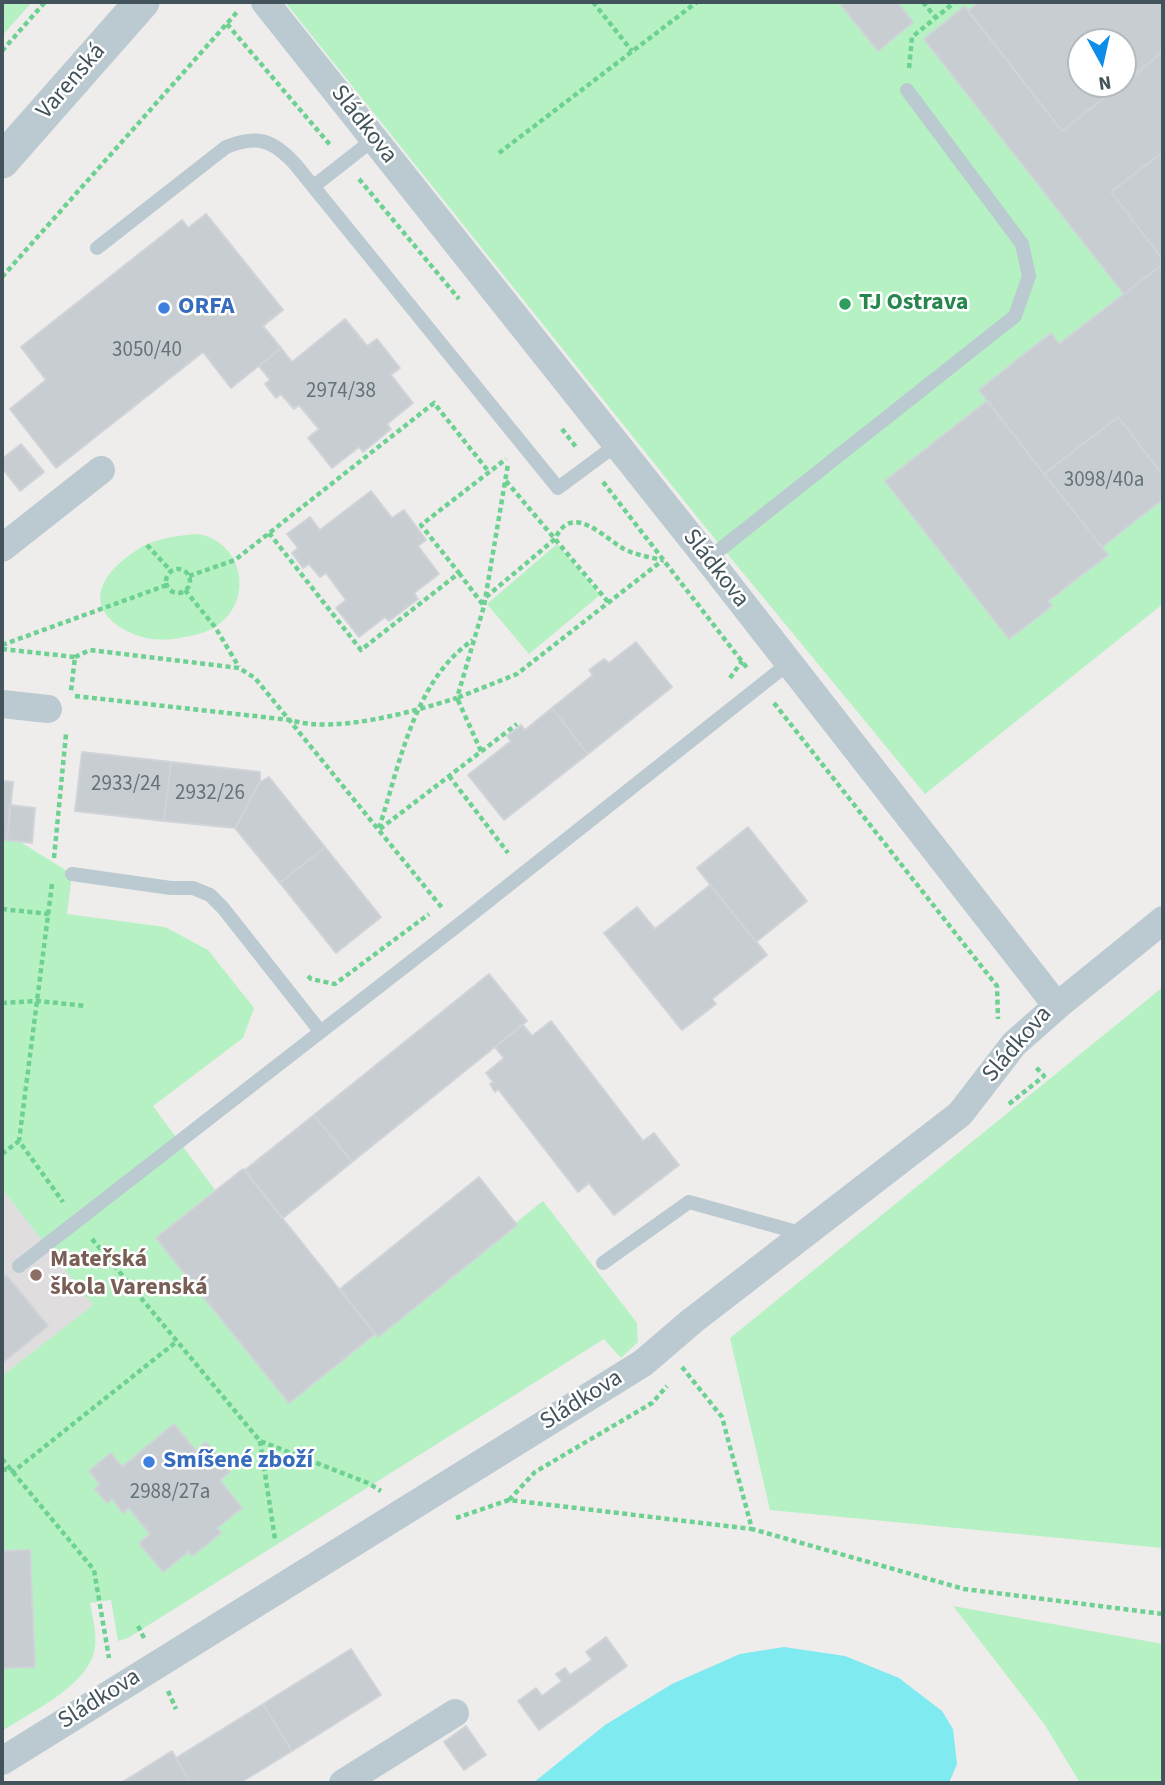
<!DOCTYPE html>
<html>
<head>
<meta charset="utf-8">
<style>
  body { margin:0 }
  #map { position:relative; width:1165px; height:1785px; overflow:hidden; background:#efecec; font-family:"Source Sans 3",sans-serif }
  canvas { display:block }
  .frame { position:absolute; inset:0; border:4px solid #43535b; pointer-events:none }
  .north { position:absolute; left:1067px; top:28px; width:70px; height:70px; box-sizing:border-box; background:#fff; border:2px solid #b4babd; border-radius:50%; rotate:172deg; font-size:19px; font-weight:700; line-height:28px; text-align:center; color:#43535b }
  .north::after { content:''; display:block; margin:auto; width:24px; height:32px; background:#0d8ce8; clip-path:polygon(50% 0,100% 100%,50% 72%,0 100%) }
</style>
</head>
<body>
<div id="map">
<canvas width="1165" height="1785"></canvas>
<div class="frame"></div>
<div class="north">N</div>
</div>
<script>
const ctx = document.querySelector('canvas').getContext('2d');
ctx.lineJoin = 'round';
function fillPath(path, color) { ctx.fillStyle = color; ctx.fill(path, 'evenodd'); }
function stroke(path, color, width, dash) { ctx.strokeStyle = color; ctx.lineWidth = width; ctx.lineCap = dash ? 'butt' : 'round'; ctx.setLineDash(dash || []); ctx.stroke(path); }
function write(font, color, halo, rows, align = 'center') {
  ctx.font = font + ' "Source Sans 3",sans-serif'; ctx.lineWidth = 5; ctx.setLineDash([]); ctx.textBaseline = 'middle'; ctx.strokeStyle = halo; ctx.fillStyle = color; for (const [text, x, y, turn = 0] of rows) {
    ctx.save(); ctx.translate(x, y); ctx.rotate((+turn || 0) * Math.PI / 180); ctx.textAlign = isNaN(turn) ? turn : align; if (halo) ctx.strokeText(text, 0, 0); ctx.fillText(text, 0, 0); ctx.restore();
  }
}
const education = new Path2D(`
  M2,1189L94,1305L2,1376Z`);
const green = new Path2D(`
  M2,2H32L2,36Z
  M285,2H1163V604L925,794L702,523ZM1081,42H1123V84H1081Z
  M198,534C244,542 255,602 215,627C204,634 190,636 179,638C163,641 146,640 131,633C92,615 91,587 123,560C130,555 137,549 145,545C162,538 180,535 198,534Z
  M557,544L600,595L529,654L487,604Z
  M2,839L17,840L72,874L67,914L165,927L208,950L254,1008L243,1038L153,1106L215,1190L156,1238L289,1403L543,1201L637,1323L638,1342L621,1358L604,1339L128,1638L118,1641L111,1600L90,1603C92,1616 97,1632 95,1646C92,1684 31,1712 2,1731V1376L93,1305L2,1189Z
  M1163,987V1548L770,1510L730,1338Z
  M953,1606L1163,1644V1783H1080L1045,1725Z`);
const water = new Path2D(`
  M784,1647L845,1656L899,1678L942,1711L953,1729L957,1764L949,1783H533L605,1725L672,1684L740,1654Z`);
const building = new Path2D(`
  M845,2H897L913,22L878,51L841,5Z
  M979,2H1163V52L1123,84V42H1081V84H1122L1062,131L968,11Z
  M965,6L1062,131L1163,52V152L1111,192L1163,260V264L1124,294L924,39Z
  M1163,152V260L1111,192Z
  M206,214L283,310L263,326L281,348L231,388L203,352L56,468L10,409L46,380L21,347L182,220L188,228Z
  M1163,264V475L1118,417L1044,474L979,390L1051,333L1059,344Z
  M345,319L367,346L377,339L400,368L391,375L413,403L387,424L391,429L363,452L359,447L332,468L308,438L319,429L299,405L294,409L281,394L276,398L265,384L270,380L259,366L281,348L292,362Z
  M987,401L1108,555L1048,601L1052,606L1009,639L885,481Z
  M1118,417L1163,475V499L1102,547L1044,474Z
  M21,444L44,472L20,491L2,468V459Z
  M371,491L392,518L404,510L426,540L418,546L439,574L414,593L418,599L389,621L385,617L359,637L336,608L346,600L326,573L320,577L309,564L303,568L292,553L298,548L287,534L310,517L320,530Z
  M636,642L672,687L588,754L552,708L593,675L589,670L604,659L609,663Z
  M552,708L588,754L504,820L468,775L511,741L507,736L521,725L525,730Z
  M82,752L171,762L164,821L75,811Z
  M171,762L260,772V782L235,828L164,821Z
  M269,777L325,847L280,883L235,828L260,782Z
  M2,781L13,782L7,840H2Z
  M10,805L35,808L32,843L7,840Z
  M748,827L807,901L756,942L697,868Z
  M325,847L381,917L336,953L280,883Z
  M710,885L767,955L712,999L716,1004L682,1030L604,933L637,907L655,929Z
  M489,974L527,1021L352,1162L314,1115Z
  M551,1021L643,1141L654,1133L679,1165L614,1215L589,1183L578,1192L498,1089L495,1092L490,1084L493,1082L486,1073L504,1058L495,1047L523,1025L532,1036Z
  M314,1115L352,1162L283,1218L245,1170Z
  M243,1169L375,1334L289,1403L156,1238Z
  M479,1177L517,1225L378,1337L340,1289Z
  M6,1275L48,1326L2,1363V1278Z
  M174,1424L196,1451L206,1442L230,1472L220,1480L242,1508L217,1528L221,1533L192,1556L189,1551L163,1572L139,1543L150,1534L129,1508L123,1513L112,1499L107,1503L95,1489L100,1484L89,1471L111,1453L122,1467Z
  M30,1550L35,1667L2,1668V1551Z
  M606,1637L627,1666L539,1730L518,1701L536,1688L542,1696L562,1681L556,1674L565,1668L570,1675L592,1660L586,1652Z
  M351,1649L381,1695L292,1751L263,1704Z
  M263,1704L292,1751L240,1783H190L176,1758Z
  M466,1726L486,1755L464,1770L444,1742Z
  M172,1751L190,1783H121Z`);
const path = new Path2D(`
  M593,2L632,51
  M923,2L935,17
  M227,24L331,146
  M2,51L45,2
  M909,68L912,37L955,2
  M499,153L697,2
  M359,179L459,299
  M2,277L238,11
  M562,429L576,447
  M506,481L609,603
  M603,482L747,668
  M269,533L361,650L459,573L421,525L506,459
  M147,545L171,571
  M166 581a12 12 0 1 1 24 0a12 12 0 1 1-24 0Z
  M459,573L484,606L508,464
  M189,576L235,560L434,403L489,472
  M185,590L215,627L239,667
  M486,597L555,539C572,501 604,538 624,549C636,555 649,557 662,560
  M2,645L167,585
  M2,649L75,657L71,691
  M75,657L90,650L239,668L255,678L443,909
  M730,678L742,661
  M75,696L290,720C335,734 412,712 457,698L484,606
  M774,703L997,986L998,1019
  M481,751L457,698L517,674L663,560
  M449,776L508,853
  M379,828C400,764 414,680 473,640
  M380,829L517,724
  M54,858L66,734
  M52,884L19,1141L63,1202
  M2,909L49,914
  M308,976L311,979L335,984L429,914
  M2,1003L38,1001L86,1006
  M1009,1104L1044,1076L1035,1066
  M2,1154L19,1141
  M92,1239L260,1441L368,1483L381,1491
  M682,1367L722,1417L752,1529L964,1589L1163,1614
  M260,1441L275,1539
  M2,1459L94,1570L109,1658
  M2,1469L14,1471L176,1342
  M509,1500L535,1472L652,1403L667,1386
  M456,1518L509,1500L752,1529
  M138,1626L144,1638
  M168,1691L176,1709`);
const service = new Path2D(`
  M314,186L374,139
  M97,248L226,147C257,135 272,139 295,164L558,488L616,445
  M708,559L1015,316L1029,276L1022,244L907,90
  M72,874L171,888H193L210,895L223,908L320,1031
  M603,1263L689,1202L804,1234
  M19,1266L457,926L789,663`);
const minor = new Path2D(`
  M265,2L708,559L1057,1006
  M2,548L101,470
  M2,704L48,709
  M2,1761L643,1363L692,1321L960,1114L1014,1044L1057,1006L1163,920
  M343,1783L455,1713`);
const tertiary = new Path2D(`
  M2,161L142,2`);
const markers = [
  [845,304,7,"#2e9e5b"],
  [164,308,7,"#3f7fe0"],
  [36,1275,7,"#8d6e63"],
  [149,1462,7,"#3f7fe0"]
];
const numberNames = [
  ["3050/40",147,351],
  ["2974/38",341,392],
  ["3098/40a",1104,481],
  ["2933/24",126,785],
  ["2932/26",210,794],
  ["2988/27a",170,1493]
];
const streetNames = [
  ["Varenská",72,82,-49],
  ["Sládkova",363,125,52],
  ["Sládkova",715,569,52],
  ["Sládkova",1018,1045,-49],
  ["Sládkova",582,1401,-32],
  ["Sládkova",100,1700,-32]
];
const leisureNames = [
  ["TJ Ostrava",859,304]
];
const shopNames = [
  ["ORFA",178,308],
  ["Smíšené zboží",163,1462]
];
const educationNames = [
  ["Mateřská",50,1261],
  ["škola Varenská",50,1289]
];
fillPath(education, '#e0ddde');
fillPath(green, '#b6f1c4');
fillPath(water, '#80eaf1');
fillPath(building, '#c8cdd2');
stroke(building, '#d0d4d9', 2);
stroke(path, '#6cd191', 4.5, [5, 3.5]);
stroke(service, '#bbcad0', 14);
stroke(minor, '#bbcad0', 28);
stroke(tertiary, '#bbcad0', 35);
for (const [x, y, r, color] of markers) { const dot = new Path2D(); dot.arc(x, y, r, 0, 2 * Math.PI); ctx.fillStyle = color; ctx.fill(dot); stroke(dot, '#fff', 2.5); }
write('21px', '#647279', null, numberNames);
write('24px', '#43535b', '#fff', streetNames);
write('bold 24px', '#27864d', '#fff', leisureNames, 'left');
write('bold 24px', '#366cbe', '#fff', shopNames, 'left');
write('bold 24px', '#785e54', '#fff', educationNames, 'left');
</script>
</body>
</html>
